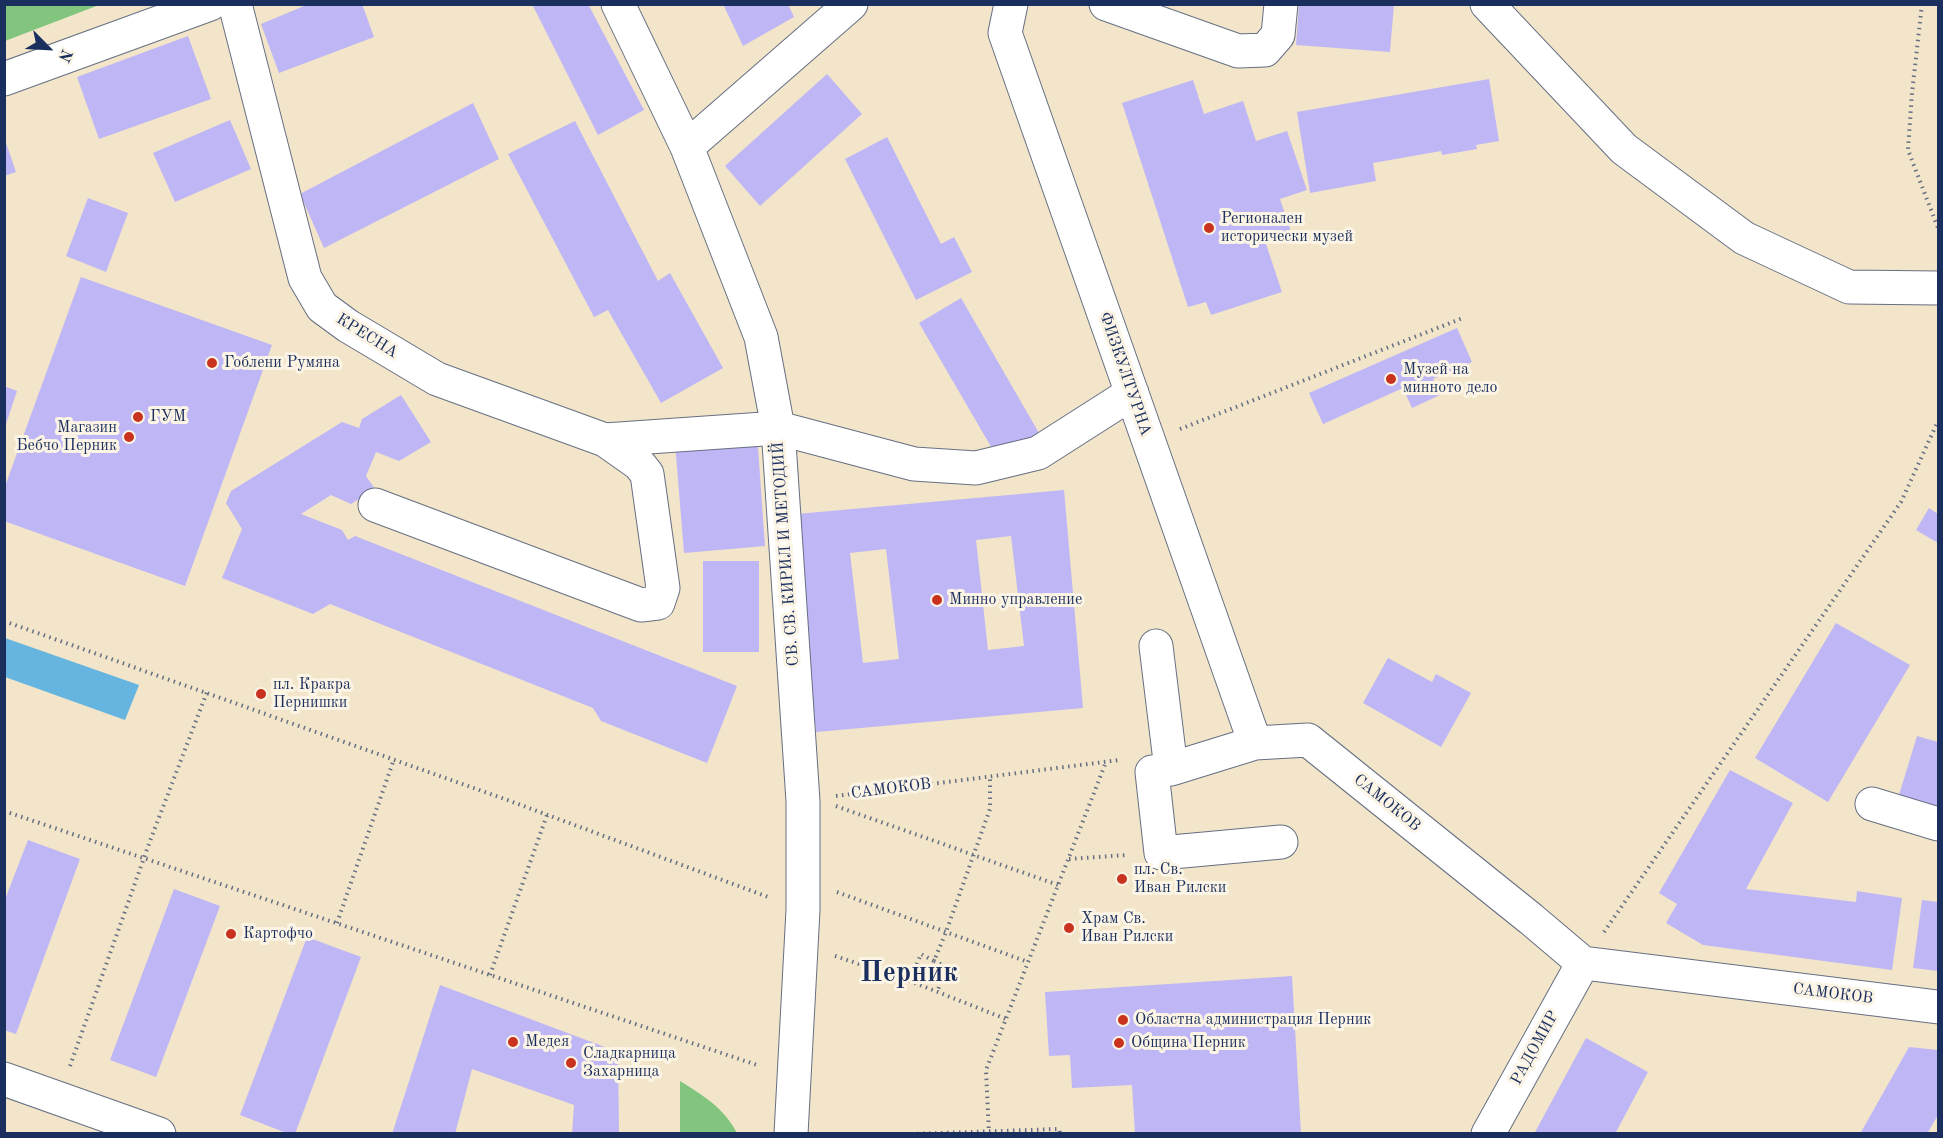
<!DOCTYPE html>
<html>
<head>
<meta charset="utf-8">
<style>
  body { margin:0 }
  #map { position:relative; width:1943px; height:1138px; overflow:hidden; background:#f2e5c9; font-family:"Old Standard TT",serif }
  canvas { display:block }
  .frame { position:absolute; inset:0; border:6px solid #1b2f5e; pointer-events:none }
  .north { position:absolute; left:18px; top:18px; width:60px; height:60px; -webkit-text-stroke:4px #fcf5e5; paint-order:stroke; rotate:114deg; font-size:16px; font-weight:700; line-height:24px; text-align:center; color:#1b2f5e }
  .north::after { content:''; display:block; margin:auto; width:21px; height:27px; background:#1b2f5e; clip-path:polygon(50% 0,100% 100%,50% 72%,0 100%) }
</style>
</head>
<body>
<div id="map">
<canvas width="1943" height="1138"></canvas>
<div class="frame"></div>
<div class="north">N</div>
</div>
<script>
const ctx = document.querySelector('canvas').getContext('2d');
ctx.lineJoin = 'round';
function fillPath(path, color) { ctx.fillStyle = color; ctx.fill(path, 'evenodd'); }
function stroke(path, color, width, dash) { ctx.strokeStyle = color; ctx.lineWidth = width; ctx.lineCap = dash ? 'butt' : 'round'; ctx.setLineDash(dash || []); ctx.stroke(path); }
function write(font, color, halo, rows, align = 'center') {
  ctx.font = font + ' "Old Standard TT",serif'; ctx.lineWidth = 6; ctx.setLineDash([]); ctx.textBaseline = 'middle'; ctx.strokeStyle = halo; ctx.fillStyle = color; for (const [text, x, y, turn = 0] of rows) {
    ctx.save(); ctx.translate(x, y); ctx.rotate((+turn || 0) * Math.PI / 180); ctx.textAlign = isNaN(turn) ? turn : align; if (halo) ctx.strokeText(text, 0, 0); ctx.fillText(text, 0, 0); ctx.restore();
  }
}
const green = new Path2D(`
  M5,4H99V5L5,41Z
  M680,1081C704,1096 724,1108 737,1133H680Z`);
const water = new Path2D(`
  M5,638L139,685L125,720L5,677Z`);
const building = new Path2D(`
  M309,4H362L374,37L279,73L261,24Z
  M532,4H588L644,110L598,135Z
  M723,4H788L794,17L743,46Z
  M1299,4H1394L1390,52L1296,45Z
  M188,36L211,99L99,139L77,77Z
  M827,74L862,114L760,206L725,166Z
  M1489,79L1499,141L1476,145L1477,149L1442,155L1441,151L1373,163L1376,181L1310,193L1297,112Z
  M1193,80L1204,114L1243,101L1256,141L1287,131L1307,190L1280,199L1291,232L1265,241L1282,292L1211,315L1206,302L1188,307L1122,103Z
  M473,103L499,159L324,248L300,194Z
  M230,120L251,169L175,202L153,153Z
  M575,121L658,281L670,273L723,368L661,403L608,310L594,317L508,154Z
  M4,137L16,172L4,176Z
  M887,137L941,244L954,237L972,272L916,300L845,159Z
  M88,198L128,213L106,272L66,256Z
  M81,277L272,345L185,586L4,521V489Z
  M961,298L1039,433L997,457L919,323Z
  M1457,328L1472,362L1433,379L1440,395L1412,408L1403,388L1323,424L1309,393Z
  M4,386L17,391L5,427H4Z
  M401,395L431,442L399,461L376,452L366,476L375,489L351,504L331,495L301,514L342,530L348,540L355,536L737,686L707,763L601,721L593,708L330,604L313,614L222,578L242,529L226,503L231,491L342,422L359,428L362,419Z
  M757,434L765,546L684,553L675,443Z
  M1064,490L1083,708L816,732L797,514ZM1011,536L1024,646L988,650L976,540ZM886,549L899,659L863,663L850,553Z
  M1929,508L1938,514V543L1916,530Z
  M703,561H759V652H703Z
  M1836,623L1910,665L1828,802L1755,758Z
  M1388,658L1432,682L1436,674L1471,693L1441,747L1363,703Z
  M1917,736L1938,742V806L1899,795Z
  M1730,770L1793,803L1746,889L1856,902L1857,891L1902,898L1892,970L1703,945L1666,923L1677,904L1659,893Z
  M28,840L80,859L16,1034L4,1030V902Z
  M174,889L220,906L156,1077L110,1060Z
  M1922,900L1938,902V971L1913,968Z
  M307,937L361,957L295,1134H289L240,1115Z
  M1292,976L1301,1134H1135L1132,1085L1072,1088L1070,1055L1049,1056L1045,992Z
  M440,985L618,1052L619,1134H572L574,1105L472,1069L455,1134H392Z
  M1586,1038L1648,1072L1615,1134H1534Z
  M1909,1047L1938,1050V1115L1927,1134H1860Z`);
const path = new Path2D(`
  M1922,4L1912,93L1908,150L1938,228
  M1180,429L1463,318
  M4,621L510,801L768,897
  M836,796L1120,760
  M836,806L1058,885
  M4,811L760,1066
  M1069,859L1127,855
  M837,892L1028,962
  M337,923L394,759
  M1604,932L1901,502L1938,421
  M835,956L910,981L1006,1019
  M934,961L947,967L937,992
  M490,975L547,815
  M910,981L921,954L934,961L946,932L990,809V777
  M70,1066L150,841L207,692
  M911,1134L1059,1129L1060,1134
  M989,1134L986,1070L1106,762`);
const minor = new Path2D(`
  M235,4L305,278L322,307L348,326L437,379L605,440L639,464L647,474L663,588L658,603L641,605L375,505
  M618,4L687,147L761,337L778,428L803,801V910L791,1134
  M1011,4L1005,33L1255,743
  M1106,4L1238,51L1265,50L1278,35L1281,4
  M1487,4L1624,149L1744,238L1849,287L1938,288
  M4,79L210,4
  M687,147L851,4
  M605,440L778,428L914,464L976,468L1038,453L1132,393
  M1156,646L1171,769
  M1872,804L1938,824
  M1281,842L1161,853L1152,772L1171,769L1255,743L1308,740L1531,919L1583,963L1938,1007
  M4,1079L159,1134
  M1488,1134L1583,963`);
const markers = [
  [1209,228,6,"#c8321e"],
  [212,363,6,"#c8321e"],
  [1391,379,6,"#c8321e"],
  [138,417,6,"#c8321e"],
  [129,437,6,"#c8321e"],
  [937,600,6,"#c8321e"],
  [261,694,6,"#c8321e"],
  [1122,879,6,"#c8321e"],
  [1069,928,6,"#c8321e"],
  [231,934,6,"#c8321e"],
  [1123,1020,6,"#c8321e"],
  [513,1042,6,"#c8321e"],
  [1119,1043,6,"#c8321e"],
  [571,1063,6,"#c8321e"]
];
const poiNames = [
  ["Регионален",1221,219],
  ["исторически музей",1221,237],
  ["Гоблени Румяна",224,363],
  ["Музей на",1403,370],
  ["минното дело",1403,388],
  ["ГУМ",150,417],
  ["Магазин",117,428,"right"],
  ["Бебчо Перник",117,446,"right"],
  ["Минно управление",949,600],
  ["пл. Кракра",273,685],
  ["Пернишки",273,703],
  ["пл. Св.",1134,870],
  ["Иван Рилски",1134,888],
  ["Храм Св.",1081,919],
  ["Иван Рилски",1081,937],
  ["Картофчо",243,934],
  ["Областна администрация Перник",1135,1020],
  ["Медея",525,1042],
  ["Община Перник",1131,1043],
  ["Сладкарница",583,1054],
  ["Захарница",583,1072]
];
const streetNames = [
  ["КРЕСНА",367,336,32],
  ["ФИЗКУЛТУРНА",1125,374,71],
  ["СВ. СВ. КИРИЛ И МЕТОДИЙ",786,554,-94],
  ["САМОКОВ",891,789,-7],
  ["САМОКОВ",1387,803,39],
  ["САМОКОВ",1833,994,7],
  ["РАДОМИР",1535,1048,-61]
];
const townNames = [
  ["Перник",909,974]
];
fillPath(green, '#82c57e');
fillPath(water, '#66b5e0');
fillPath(building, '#bfb6f6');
stroke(minor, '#666f83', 35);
stroke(path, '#666f83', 4, [1.5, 4.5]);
stroke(minor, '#fff', 33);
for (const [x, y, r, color] of markers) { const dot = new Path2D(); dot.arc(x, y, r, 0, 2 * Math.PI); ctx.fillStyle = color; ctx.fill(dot); stroke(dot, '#fcf5e5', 2); }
write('16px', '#1b2f5e', '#fcf5e5', poiNames, 'left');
write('16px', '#1b2f5e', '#fcf5e5', streetNames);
write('bold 28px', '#1b2f5e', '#fcf5e5', townNames);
</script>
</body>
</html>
